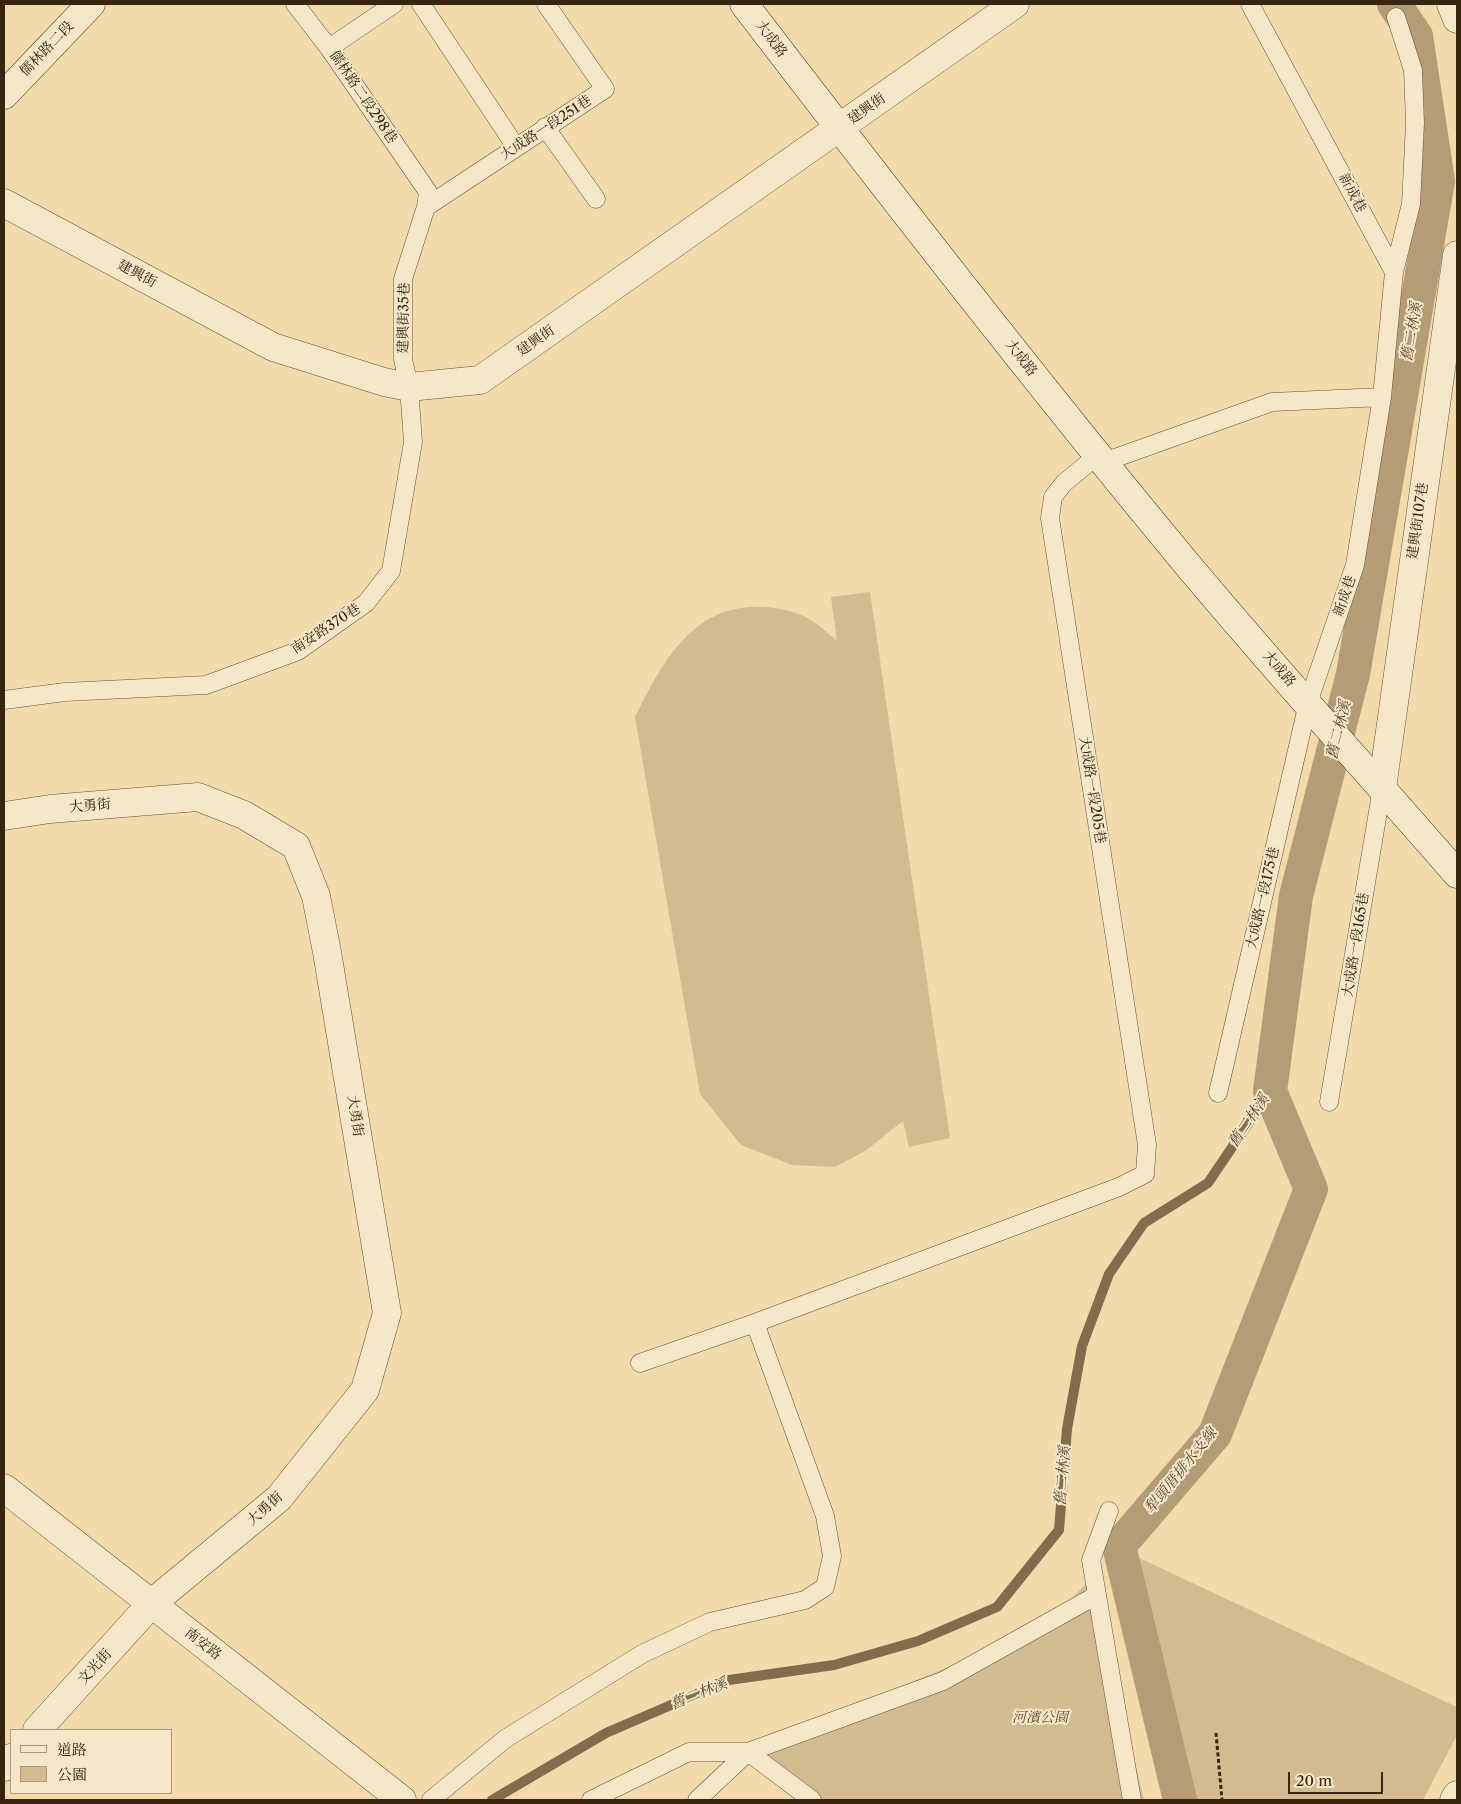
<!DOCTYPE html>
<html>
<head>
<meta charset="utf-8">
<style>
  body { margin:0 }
  #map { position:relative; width:1461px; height:1804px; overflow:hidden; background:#f2daac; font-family:"Libre Caslon Text","Noto Serif TC",serif }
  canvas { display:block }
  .frame { position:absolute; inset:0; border:5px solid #39250e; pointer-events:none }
  .legend { position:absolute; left:10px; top:1729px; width:162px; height:65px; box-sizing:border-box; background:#f7e7c9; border:1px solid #ab997e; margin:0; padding:6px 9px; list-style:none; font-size:15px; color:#39250e }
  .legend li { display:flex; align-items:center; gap:10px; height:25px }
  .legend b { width:25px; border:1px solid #ab997e }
  .scale { position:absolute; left:1288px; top:1772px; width:95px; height:22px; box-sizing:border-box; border:2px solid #39250e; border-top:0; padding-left:6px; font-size:15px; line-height:18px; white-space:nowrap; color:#39250e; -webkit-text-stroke:4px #f7e7c9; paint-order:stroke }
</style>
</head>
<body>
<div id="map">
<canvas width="1461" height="1804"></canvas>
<div class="frame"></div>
<ul class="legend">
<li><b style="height:6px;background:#f7e7c9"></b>道路</li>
<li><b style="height:14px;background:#d3bb91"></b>公園</li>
</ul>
<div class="scale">20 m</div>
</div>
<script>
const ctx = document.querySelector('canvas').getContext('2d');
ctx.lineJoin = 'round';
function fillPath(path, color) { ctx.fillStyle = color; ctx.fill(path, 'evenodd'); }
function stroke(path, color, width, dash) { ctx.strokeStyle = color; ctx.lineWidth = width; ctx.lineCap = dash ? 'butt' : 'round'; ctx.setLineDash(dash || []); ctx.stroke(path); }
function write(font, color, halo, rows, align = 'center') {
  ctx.font = font + ' "Libre Caslon Text","Noto Serif TC",serif'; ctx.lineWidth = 4; ctx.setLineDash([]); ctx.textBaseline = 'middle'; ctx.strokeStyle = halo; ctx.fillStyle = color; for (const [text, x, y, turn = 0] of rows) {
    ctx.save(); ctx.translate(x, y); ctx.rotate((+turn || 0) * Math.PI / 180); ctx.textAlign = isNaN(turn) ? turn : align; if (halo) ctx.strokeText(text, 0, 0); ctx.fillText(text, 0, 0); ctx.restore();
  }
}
const green = new Path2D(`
  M870,592L950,1138L909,1147L903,1121L865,1151L835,1167L792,1165L741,1145L700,1094L635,717C660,668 688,610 751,607C768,606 787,609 803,616C816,621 827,633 837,641L831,597Z
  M1135,1556L1457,1707V1735L1423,1800H1194Z
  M1091,1579L1144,1800H796L738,1753L1041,1629Z`);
const stream = new Path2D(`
  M492,1800L606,1733L729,1680L834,1665L918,1641L997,1607L1059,1530L1067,1429L1082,1346L1109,1274L1144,1223L1208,1183L1270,1091`);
const canal = new Path2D(`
  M1180,1800L1119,1546L1215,1434L1311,1189L1270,1091L1296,896L1353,674L1438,181L1416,36L1394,4`);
const path = new Path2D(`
  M1216,1733L1222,1800`);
const lane = new Path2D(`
  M421,4L516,147
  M1250,4L1394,272
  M329,48L394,4
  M545,127L596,199
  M426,207L605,89L546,4
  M1104,462L1272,402L1382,397
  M4,700L65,692L206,685L298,651L366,603L391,571L413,442L409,387L403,359V279L426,207L428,192L329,48L295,4
  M1218,1093L1308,703L1355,565L1382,397L1394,272L1411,204L1415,123L1413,70L1396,17
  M1329,1102L1382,788
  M640,1363L755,1323L1119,1187L1145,1174L1147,1145L1050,518L1053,497L1064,483L1098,455
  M1109,1511L1091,1560L1132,1800
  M431,1800L505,1739L642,1654L710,1622L805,1600L825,1587L832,1556L825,1516L755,1323
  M591,1800L689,1752H748L943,1681L1097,1595
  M697,1800L748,1752L812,1800`);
const street = new Path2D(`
  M1451,4L1457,19
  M4,203L273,347L384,382L409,387L480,380L1015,4
  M1382,788L1457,255
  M4,816L50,809L198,797L244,815L296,846L316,896L327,952L387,1313L365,1390L279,1498L152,1603L37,1730
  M4,1488L402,1800
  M4,1767L11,1758
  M1454,1800L1457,1795`);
const secondary = new Path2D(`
  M744,4C888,192 1034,380 1186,563C1274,668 1367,771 1457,874
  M4,95L91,4`);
const streetNames = [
  ["大成路",771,39,53],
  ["儒林路二段",47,49,-46],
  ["儒林路二段298巷",363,97,56],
  ["建興街",867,109,-35],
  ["大成路一段251巷",546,128,-33],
  ["新成巷",1352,193,62],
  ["建興街",137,274,28],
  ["建興街35巷",404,318,-89],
  ["建興街",536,341,-35],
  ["大成路",1021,358,52],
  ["建興街107巷",1418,521,-82],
  ["新成巷",1345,596,-71],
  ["南安路370巷",326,629,-33],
  ["大成路",1279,669,49],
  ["大成路一段205巷",1092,790,81],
  ["大勇街",90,806,-5],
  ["大成路一段175巷",1263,898,-77],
  ["大成路一段165巷",1356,945,-81],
  ["大勇街",355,1116,81],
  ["大勇街",265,1509,-42],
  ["南安路",203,1644,38],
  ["文光街",95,1667,-48]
];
const parkNames = [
  ["河濱公園",1040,1718]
];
const waterNames = [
  ["舊二林溪",1412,332,-80],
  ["舊二林溪",1339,730,-76],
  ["舊二林溪",1249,1121,-56],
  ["犁頭厝排水支線",1181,1471,-51],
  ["舊二林溪",1063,1476,-85],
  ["舊二林溪",699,1694,-22]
];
fillPath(green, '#d3bb91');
stroke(stream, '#826c4c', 10);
stroke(canal, '#b39c76', 34);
stroke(lane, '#675236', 19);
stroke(street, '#675236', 29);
stroke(secondary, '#39250e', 29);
stroke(path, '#39250e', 3, [4, 2.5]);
stroke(lane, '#f7e7c9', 18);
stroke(street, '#f7e7c9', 28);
stroke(secondary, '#f7e7c9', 28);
write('14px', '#39250e', '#f7e7c9', streetNames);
write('italic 14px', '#604a2f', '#f7e7c9', parkNames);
write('italic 15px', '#5e492d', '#f7e7c9', waterNames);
</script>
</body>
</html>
